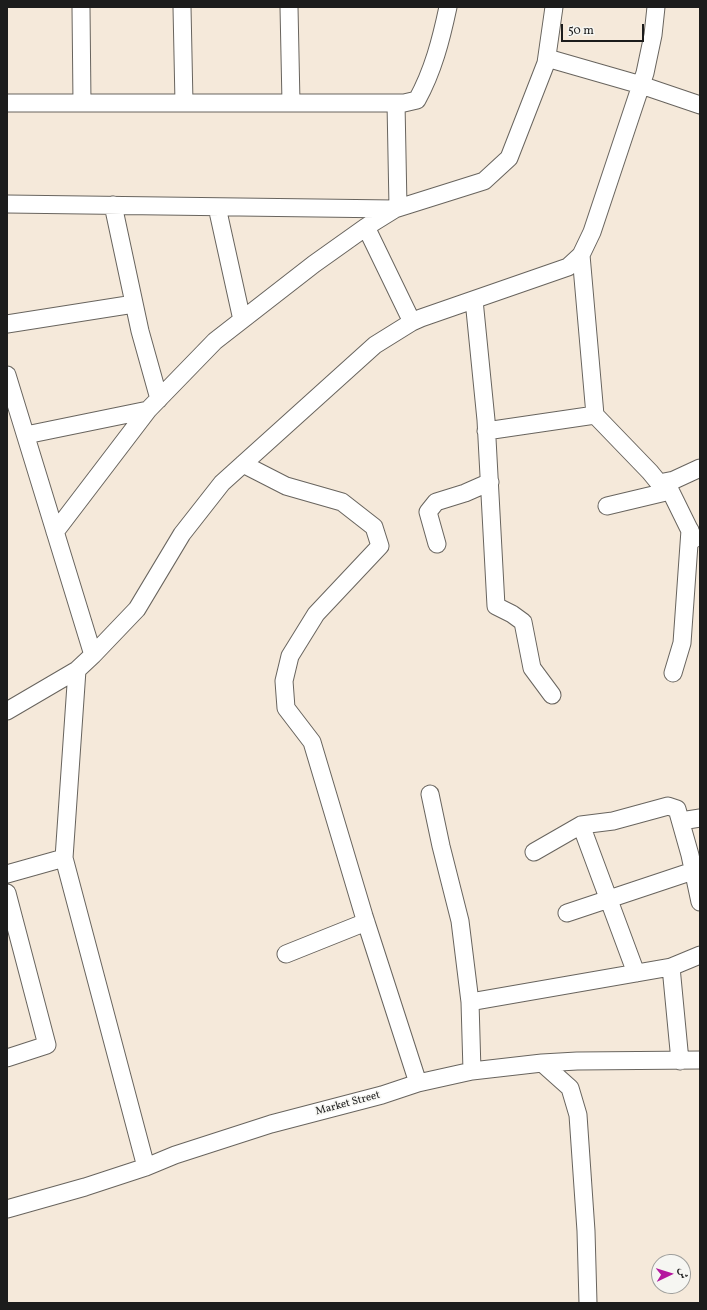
<!DOCTYPE html>
<html>
<head>
<meta charset="utf-8">
<style>
  body { margin:0 }
  #map { position:relative; width:707px; height:1310px; overflow:hidden; background:#f5e9da; font-family:Vollkorn,Amiri,serif }
  canvas { display:block }
  .frame { position:absolute; inset:0; border:8px solid #1c1c1c; pointer-events:none }
  .north { position:absolute; left:651px; top:1254px; width:40px; height:40px; box-sizing:border-box; background:#f6f6f2; border:1px solid #9f9f9c; border-radius:50%; rotate:86deg; font-size:11px; font-weight:700; line-height:16px; text-align:center; color:#1c1c1c }
  .north::after { content:''; display:block; margin:auto; width:14px; height:18px; background:#b5179e; clip-path:polygon(50% 0,100% 100%,50% 72%,0 100%) }
  .scale { position:absolute; left:561px; top:24px; width:83px; height:18px; box-sizing:border-box; border:2px solid #1c1c1c; border-top:0; padding-left:5px; font-size:12px; line-height:14px; white-space:nowrap; color:#1c1c1c; -webkit-text-stroke:3px #f6f6f2; paint-order:stroke }
</style>
</head>
<body>
<div id="map">
<canvas width="707" height="1310"></canvas>
<div class="frame"></div>
<div class="north">ش</div>
<div class="scale">50 m</div>
</div>
<script>
const ctx = document.querySelector('canvas').getContext('2d');
ctx.lineJoin = 'round';
function stroke(path, color, width, dash) { ctx.strokeStyle = color; ctx.lineWidth = width; ctx.lineCap = dash ? 'butt' : 'round'; ctx.setLineDash(dash || []); ctx.stroke(path); }
function write(font, color, halo, rows, align = 'center') {
  ctx.font = font + ' Vollkorn,serif'; ctx.lineWidth = 3; ctx.setLineDash([]); ctx.textBaseline = 'middle'; ctx.strokeStyle = halo; ctx.fillStyle = color; for (const [text, x, y, turn = 0] of rows) {
    ctx.save(); ctx.translate(x, y); ctx.rotate((+turn || 0) * Math.PI / 180); ctx.textAlign = isNaN(turn) ? turn : align; if (halo) ctx.strokeText(text, 0, 0); ctx.fillText(text, 0, 0); ctx.restore();
  }
}
const minor = new Path2D(`
  M81,7L82,103
  M182,7L184,103
  M547,58L641,85L700,105
  M7,103H291L289,7
  M291,103H404L417,100C433,71 441,40 448,7
  M396,103L398,207
  M7,204L394,209
  M113,205L140,331L159,399
  M217,207L242,320
  M366,227L412,322
  M581,255L595,415L650,472L659,483L674,480L700,468
  M474,300L486,420L496,606L512,614L523,622L532,668L552,695
  M7,324L134,304
  M7,375L93,655
  M486,431L595,415
  M26,435L148,410
  M243,464L286,486L342,502L374,527L380,546L316,614L290,656L284,681L286,708L312,742L364,916L418,1083
  M666,482L694,539
  M607,506L670,491
  M55,532L148,410L215,341L314,264L366,227L395,209L484,181L509,158L546,63L554,7
  M437,544L428,512L436,502L465,493L490,482
  M77,670L64,858L146,1167
  M673,673L682,643L690,530
  M7,711L77,670L93,655L137,609L182,534L222,483L375,345L412,322L421,318L568,267L581,255L592,232L645,73L653,35L656,7
  M430,794L441,846L460,921L470,1002
  M681,821L700,818
  M581,825L636,973
  M534,852L581,825L613,821L668,806L677,809L690,855L700,902
  M7,874L64,858
  M7,893L47,1045L7,1058
  M567,913L693,871
  M286,954L366,922
  M671,967L680,1061
  M542,1063L570,1088L578,1115L586,1231L588,1303
  M472,1071L470,1002L671,967L700,955
  M7,1209L85,1187L146,1167L175,1155L271,1124L382,1095L418,1083L472,1071L542,1063L577,1061L700,1060`);
const streetNames = [
  ["Market Street",348,1104,-15]
];
stroke(minor, '#68645e', 19);
stroke(minor, '#fff', 17);
write('11px', '#1c1c1c', '#f6f6f2', streetNames);
</script>
</body>
</html>
